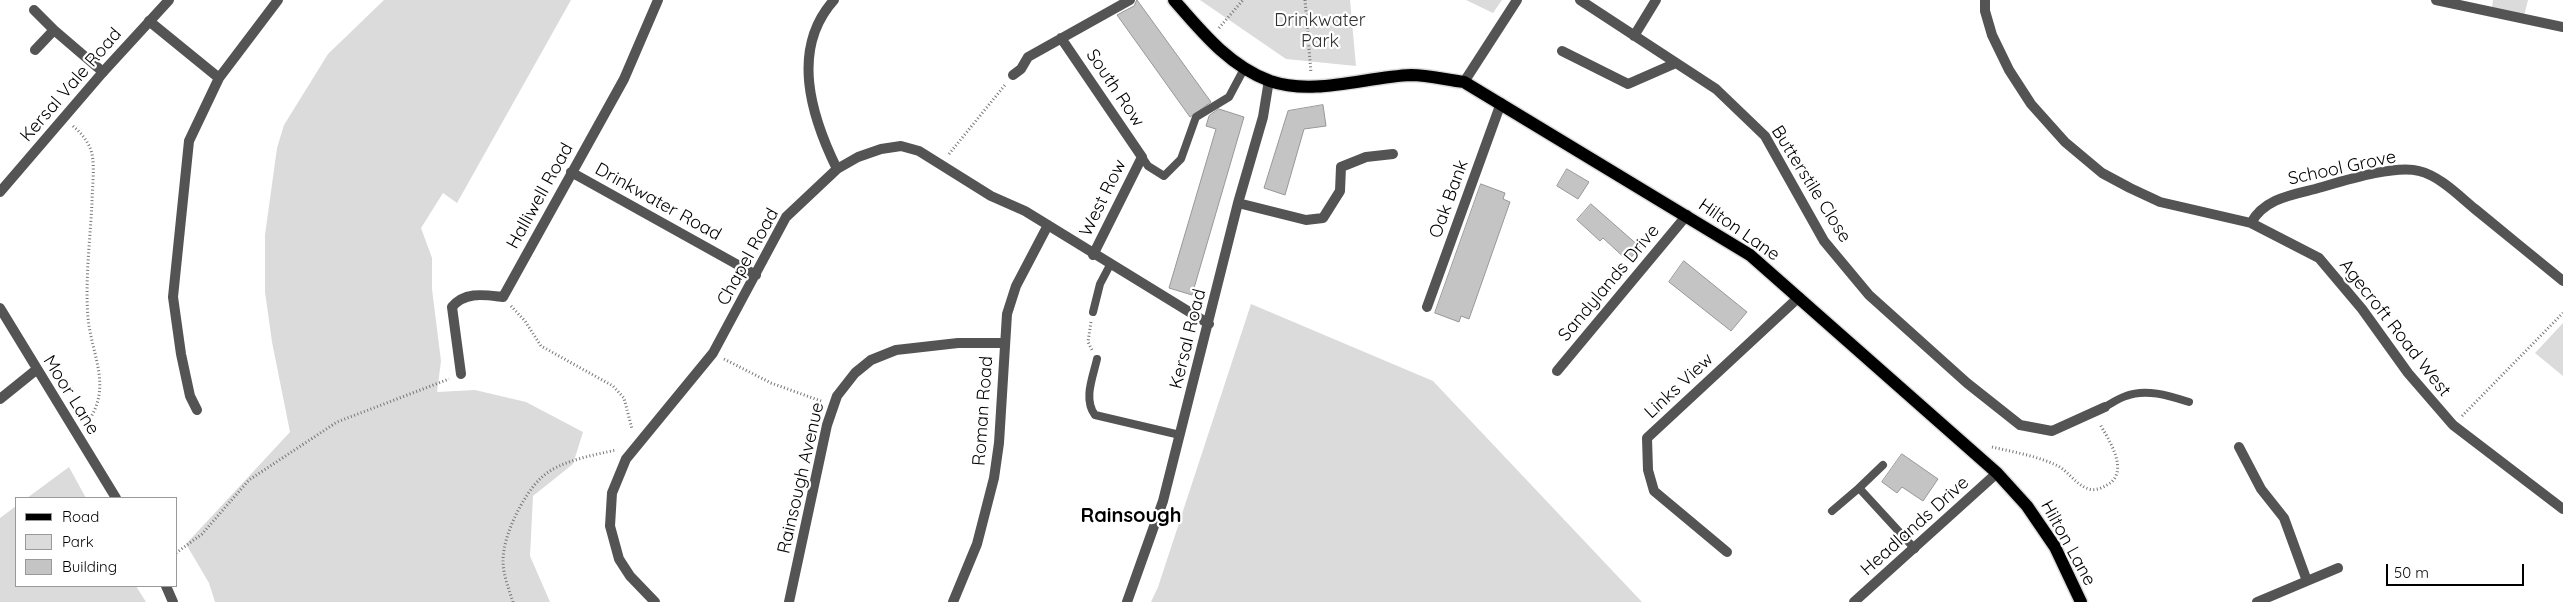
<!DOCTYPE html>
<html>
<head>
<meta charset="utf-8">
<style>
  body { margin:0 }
  #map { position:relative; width:2563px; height:602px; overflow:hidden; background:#fff; font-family:Quicksand,sans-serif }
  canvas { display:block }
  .legend { position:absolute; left:15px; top:497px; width:162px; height:90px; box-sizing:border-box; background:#fff; border:1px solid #999; margin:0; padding:6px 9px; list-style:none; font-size:15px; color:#000 }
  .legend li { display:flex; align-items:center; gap:10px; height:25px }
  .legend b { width:25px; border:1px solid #999 }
  .scale { position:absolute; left:2386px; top:564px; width:138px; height:22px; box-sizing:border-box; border:2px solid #000; border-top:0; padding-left:6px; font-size:15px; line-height:18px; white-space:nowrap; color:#000; -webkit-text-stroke:4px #fff; paint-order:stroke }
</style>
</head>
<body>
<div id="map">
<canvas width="2563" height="602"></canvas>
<ul class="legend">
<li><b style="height:6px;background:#000"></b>Road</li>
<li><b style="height:14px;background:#dbdbdb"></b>Park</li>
<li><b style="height:14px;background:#c4c4c4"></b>Building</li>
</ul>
<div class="scale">50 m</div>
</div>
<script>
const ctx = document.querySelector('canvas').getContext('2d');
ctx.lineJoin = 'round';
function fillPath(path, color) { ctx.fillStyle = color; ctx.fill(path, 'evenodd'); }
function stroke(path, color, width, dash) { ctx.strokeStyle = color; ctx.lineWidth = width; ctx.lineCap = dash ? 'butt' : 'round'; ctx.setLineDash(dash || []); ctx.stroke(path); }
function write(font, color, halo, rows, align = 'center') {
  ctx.font = font + ' Quicksand,sans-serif'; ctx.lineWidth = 4.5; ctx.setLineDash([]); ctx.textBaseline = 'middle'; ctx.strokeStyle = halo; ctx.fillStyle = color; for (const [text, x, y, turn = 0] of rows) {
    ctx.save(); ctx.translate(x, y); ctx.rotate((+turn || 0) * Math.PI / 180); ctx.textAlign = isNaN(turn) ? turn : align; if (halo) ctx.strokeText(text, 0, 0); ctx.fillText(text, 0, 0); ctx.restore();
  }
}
const green = new Path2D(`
  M384,0H571L457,203L443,193L421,228L432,258V289L441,361L437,392L475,390L526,402L583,432L573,464L533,496L530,556L550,602H215L209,583L186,544L290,432L272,342L265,292V235L277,148L284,125L328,54Z
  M1200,0H1350L1356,66L1286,59Z
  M1466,0H1502L1493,13Z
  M2493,0H2528L2524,16L2492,7Z
  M1251,304L1433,381L1642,602H1151L1158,587Z
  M2563,323V376L2535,353Z
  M69,467L86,498H27Z
  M16,506V586H136L146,602H0V518Z`);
const building = new Path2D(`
  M1137,0L1211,102L1190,117L1117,15L1134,6Z
  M1323,105L1326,126L1304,129L1285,195L1264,188L1288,111Z
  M1219,109L1244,117L1192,295L1169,288L1216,129L1206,126L1209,116Z
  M1567,169L1589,182L1578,199L1557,186Z
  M1481,184L1505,193L1503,199L1510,202L1469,319L1461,316L1459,322L1435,313Z
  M1591,204L1640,247L1628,261L1603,238L1600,241L1577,220Z
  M1684,261L1747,312L1731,331L1669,282Z
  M1902,454L1938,479L1923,501L1902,487L1897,493L1882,482Z`);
const path = new Path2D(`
  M1305,0L1311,73
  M1219,28L1243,0
  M73,126C82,134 89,142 92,154C95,169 92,188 92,203C90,241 85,280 88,318C92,357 113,387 87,423
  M949,154L1005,85
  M511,306L525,321L541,346L613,386L624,398L632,429
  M1091,322L1088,342L1092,350
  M724,359L771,383L821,401
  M2462,416L2563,313
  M1992,447C2013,452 2038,456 2058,466C2069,472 2076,485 2089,489C2095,491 2102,488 2107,485C2131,472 2108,439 2100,424
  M176,553L202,534L249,480L337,422L449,379
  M513,602C509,590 503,574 503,561C503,535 523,495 541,478C558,461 594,455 616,450`);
const service = new Path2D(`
  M1142,157L1148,166L1164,176L1181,159L1196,117L1229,97L1245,67
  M1093,312L1100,284L1110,265
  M1097,359C1093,377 1083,399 1095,415L1180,435
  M2105,407C2112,403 2119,398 2126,396C2146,388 2170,396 2189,402
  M1883,465L1859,488L1915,549
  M1832,511L1859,488`);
const minor = new Path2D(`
  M834,0C790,49 811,116 837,169
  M1580,0L1716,89L1765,136L1824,241L1869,295L1967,383L2020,425L2052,431L2105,407
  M1985,0V11L1992,35L2009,70L2031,104L2065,142L2102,173L2130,188L2160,202L2251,223L2319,258L2362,309L2408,373L2453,425L2563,509
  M2436,0L2563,27
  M34,10L54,30L103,72
  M149,21L219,78
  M1634,36L1656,0
  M1061,38L1142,157L1093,255
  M35,50L54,30
  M1562,51L1628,84L1676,63
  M1013,75L1021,69L1028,57L1130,0
  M1464,82L1517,0
  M571,172L756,275
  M1238,203L1306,220L1323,218L1340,191L1341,167L1366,157L1393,154
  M2251,223C2264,199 2291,195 2315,189C2340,182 2395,164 2419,171C2440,176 2459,196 2475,209C2504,233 2534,257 2563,281
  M1427,307L1501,103
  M0,308L116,498
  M1557,371L1687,215
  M461,374L452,307C465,291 485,295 503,297L624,79L658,0
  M0,399L36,370
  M197,410L190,396L181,354L173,297L189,141L219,78L278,0
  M2239,447L2261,489L2284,518L2307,581L2257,602
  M1727,552L1654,491L1648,470L1647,438L1799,297
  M2307,581L2338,568
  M166,586L173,602
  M655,602L630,576L619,559L610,526L612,493L626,459L713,353L786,217L837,169L858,157L881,149L901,146L919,151L991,196L1025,211L1209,324
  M789,602L827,425L837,396L855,373L871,360L896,350L958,343H1004
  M953,602L977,544L994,478L999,443L1007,314L1016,286L1048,225
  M1127,602L1163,501L1238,203L1263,117L1269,80
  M1854,602L1997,473`);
const tertiary = new Path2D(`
  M0,192L103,72L169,0`);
const primary = new Path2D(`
  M1174,0C1201,31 1229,66 1270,81C1314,96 1365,77 1411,75C1428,75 1447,80 1464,82L1750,255L1997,473L2027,506L2055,547L2081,602`);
const parkNames = [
  ["Drinkwater",1320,21],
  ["Park",1320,42]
];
const streetNames = [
  ["Kersal Vale Road",71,85,-49],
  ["South Row",1115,88,56],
  ["School Grove",2342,168,-12],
  ["Butterstile Close",1811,184,58],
  ["Halliwell Road",540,196,-61],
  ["West Row",1103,198,-64],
  ["Oak Bank",1449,199,-70],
  ["Drinkwater Road",658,202,29],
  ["Hilton Lane",1739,230,35],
  ["Chapel Road",748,257,-61],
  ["Sandylands Drive",1609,283,-50],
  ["Agecroft Road West",2395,328,52],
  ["Kersal Road",1188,339,-76],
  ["Links View",1679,386,-43],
  ["Moor Lane",71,395,58],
  ["Roman Road",983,411,-86],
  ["Rainsough Avenue",801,478,-77],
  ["Headlands Drive",1915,526,-42],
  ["Hilton Lane",2068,543,61]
];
const quarterNames = [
  ["Rainsough",1131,516]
];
fillPath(green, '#dbdbdb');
fillPath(building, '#c4c4c4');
stroke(building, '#989898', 1);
stroke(primary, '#dbdbdb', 15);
stroke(path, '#767676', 3, [1, 2.5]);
stroke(service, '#545454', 8);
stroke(minor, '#545454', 10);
stroke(tertiary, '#545454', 10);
stroke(primary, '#000', 12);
write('18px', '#323232', '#fff', parkNames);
write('18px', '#000', '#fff', streetNames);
write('bold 20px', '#000', '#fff', quarterNames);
</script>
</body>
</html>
